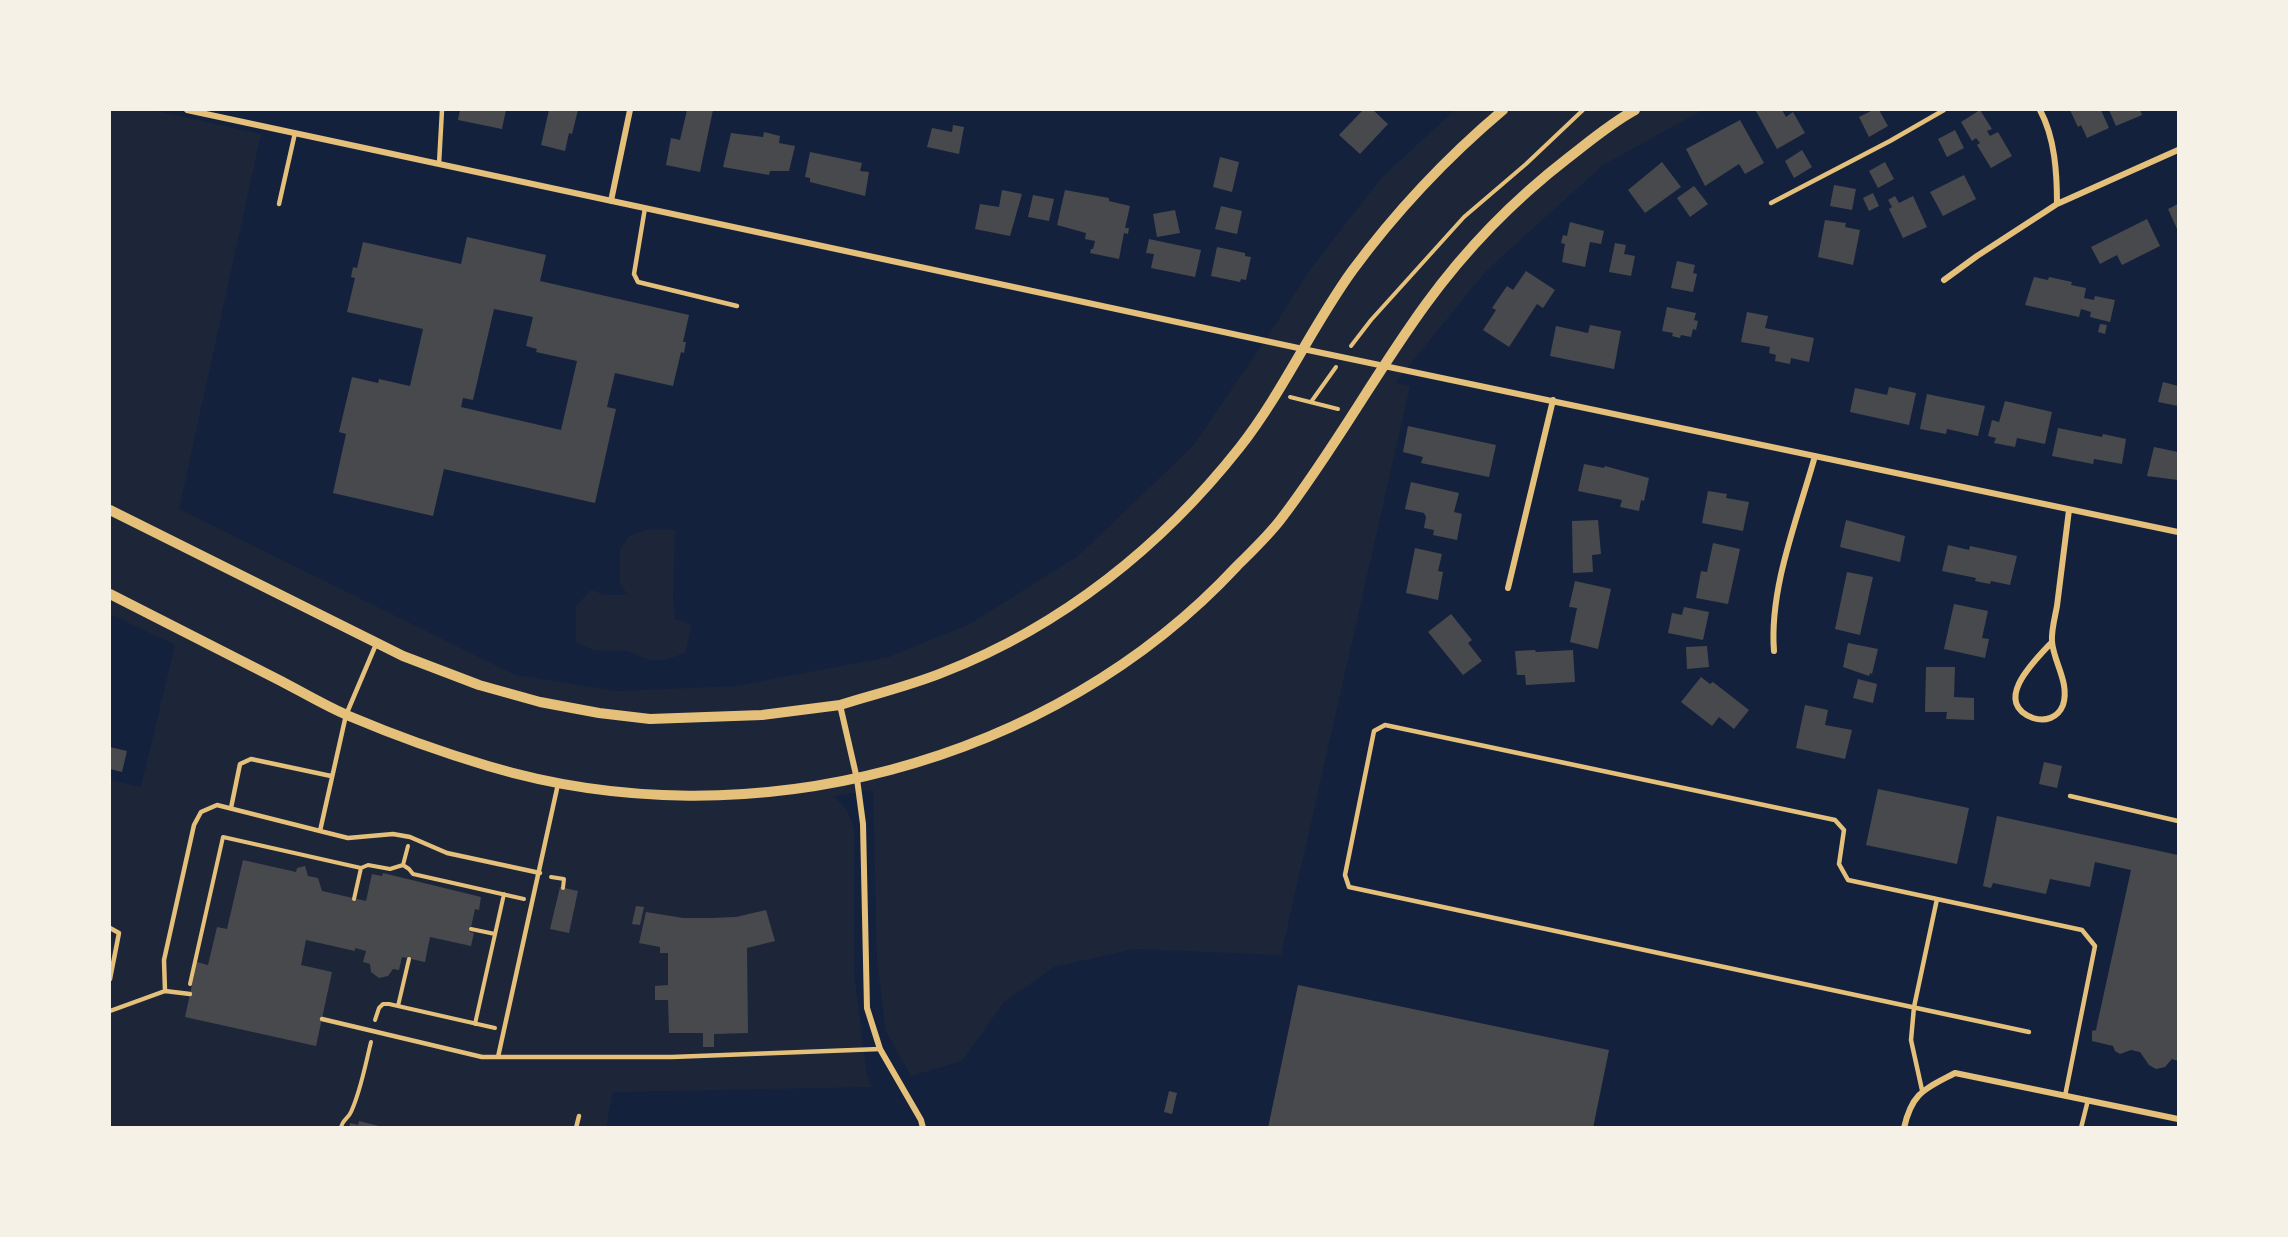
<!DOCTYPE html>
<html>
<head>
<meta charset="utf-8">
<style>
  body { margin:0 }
  #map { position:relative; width:2288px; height:1237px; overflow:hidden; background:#14213d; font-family:Ubuntu,sans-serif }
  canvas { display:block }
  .frame { position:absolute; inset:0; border:111px solid #f6f1e7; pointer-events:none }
</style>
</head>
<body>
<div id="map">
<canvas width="2288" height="1237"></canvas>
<div class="frame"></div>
</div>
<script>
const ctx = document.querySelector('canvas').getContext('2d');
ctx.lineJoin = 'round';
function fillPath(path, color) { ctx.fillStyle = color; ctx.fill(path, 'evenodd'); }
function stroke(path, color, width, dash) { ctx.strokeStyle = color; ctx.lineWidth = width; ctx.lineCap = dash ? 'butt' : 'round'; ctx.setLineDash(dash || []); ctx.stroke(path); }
const green = new Path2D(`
  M110,110H152L261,134L179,509L515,675L618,691L736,686L889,657L970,624L1078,556L1193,446L1266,339L1310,270L1381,178L1455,110H1703L1603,165L1485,272L1395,383L1410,386L1281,955L1134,949L1054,967L1004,1002L962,1061L911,1076L886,1031L877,961L873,790L834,796L847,810L854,828V973L867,1076L872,1087L613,1092L606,1127H110V780L141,787L175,645L110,614Z
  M649,529L675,530L673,601L675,619L691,624L686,652C673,658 659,663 644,658C639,656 632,652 627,651C604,649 598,656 576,641V606L591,590L605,595H628L620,584V550L629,536Z`);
const building = new Path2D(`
  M460,110H506L502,129L458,120Z
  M549,110H578L572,134L569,133L565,151L541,145Z
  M687,110H713L700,172L666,165L671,138L680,140Z
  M1363,110H1373L1388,124L1360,154L1339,135Z
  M1758,110H1782L1786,117L1793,112L1805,133L1777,149L1756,111Z
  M1873,110H1879L1888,126L1869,137L1859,117Z
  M1980,110L1992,129L1987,131L1990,136L1998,132L2012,156L1991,168L1977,145L1980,143L1976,138L1972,141L1961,122Z
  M2070,110H2101L2109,128L2087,138L2081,125L2078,127Z
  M2109,110H2140L2142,115L2116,126Z
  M1740,120L1764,163L1745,174L1739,164L1705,186L1686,149Z
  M953,125L964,127L959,154L927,147L932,128L952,132Z
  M1955,130L1964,148L1947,157L1938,139Z
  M764,132L780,136L779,143L795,146L789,171H770L769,175L723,167L731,133L763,137Z
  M1802,150L1812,167L1794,178L1785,161Z
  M810,152L862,163L860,171L869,172L865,196L810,182V178L805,177Z
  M1220,157L1239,162L1232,192L1213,187Z
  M1662,162L1681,187L1645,213L1628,190Z
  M1885,162L1894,179L1878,188L1869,171Z
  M1964,175L1976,199L1943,216L1930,192Z
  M1834,185L1856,189L1852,210L1830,206Z
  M1694,186L1708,204L1690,217L1677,198Z
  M1002,190L1022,194L1010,236L975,229L980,204L999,207Z
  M1065,190L1109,198V201L1130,206L1125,228H1129L1128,234L1124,233L1119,259L1090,253L1091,249H1093L1095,241L1085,239L1086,233L1057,225Z
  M1873,193L1879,206L1869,211L1863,198Z
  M1033,195L1054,199L1049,221L1028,217Z
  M1895,196L1899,203L1913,196L1927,227L1903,238L1889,209L1892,207L1888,200Z
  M2178,204V231L2168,209Z
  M1221,206L1242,211L1237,234L1215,229Z
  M1175,210L1180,233L1157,237L1153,214Z
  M2147,219L2160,246L2122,265L2117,255L2100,264L2091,247Z
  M1825,220L1846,223L1845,227L1860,230L1853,265L1818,257Z
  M1570,222L1604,231L1601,244L1590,242L1585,267L1562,262L1565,244L1561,243L1563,235L1567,236Z
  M467,237L546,255L540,281L689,315L683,342H686L684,353L681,352L673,386L615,373L607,407L616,409L595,503L444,469L433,516L333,493L346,434L339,432L352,377L378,383L379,379L410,386L423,329L347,312L355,278L351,277L353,267L357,268L363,242L461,264ZM494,309L533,317L526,346L537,349L536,352L577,361L561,430L461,407L463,398L473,400Z
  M1149,239L1201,250L1195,277L1151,268L1154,254L1146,253Z
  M1615,243L1626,245L1624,254L1635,256L1631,276L1609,272Z
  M1217,247L1245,253V256L1251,257L1246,280L1241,279L1240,282L1211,276Z
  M1677,261L1695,265L1693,273L1697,274L1693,292L1671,288Z
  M1526,271L1555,290L1543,308L1537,304L1509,347L1483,330L1496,310L1492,308L1507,286L1513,290Z
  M2034,277L2048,280L2049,277L2072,282L2071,285L2086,288L2084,298L2094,300L2095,296L2115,300L2110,322L2090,317L2091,312L2081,309L2079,317L2025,305Z
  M1667,307L1696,313L1694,320L1698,321L1696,330L1693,329L1691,337L1681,335L1680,338L1672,336L1673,333L1662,331Z
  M1747,312L1768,316L1765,328L1814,338L1809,362L1791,358L1790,364L1775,361L1776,355L1769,353L1770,347L1741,342Z
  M2100,324L2107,325L2105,334L2098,332Z
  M1590,325L1621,331L1614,369L1550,356L1556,326L1588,333Z
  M2163,382L2178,386V406L2158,402Z
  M1889,387L1916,393L1909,425L1850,412L1855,388L1887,395Z
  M1927,394L1985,406L1978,436L1947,429L1946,434L1920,429Z
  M2005,401L2052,412L2045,444L2017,438L2015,447L1994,443L1996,438L1988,436L1992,420L1999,422Z
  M1408,426L1496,445L1489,477L1421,463L1423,457L1403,452Z
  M2058,428L2102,437L2103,434L2126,439L2122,464L2094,459L2093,464L2052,456Z
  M2154,447L2178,452V480L2147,476Z
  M1584,464L1604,468L1605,466L1649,478L1644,501L1641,500L1639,511L1620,507L1622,500L1578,491Z
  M1411,482L1459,493L1454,512L1462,514L1457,540L1433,535L1434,530L1424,528L1426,517L1424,513L1405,509Z
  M1708,491L1727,494L1726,498L1749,502L1743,531L1702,523Z
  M1598,520L1601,554L1592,555L1593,572L1573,573L1572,521Z
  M1846,520L1905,536L1900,562L1840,547Z
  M1713,543L1740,549L1728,604L1696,598L1701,571L1707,572Z
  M1948,545L1969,550L1970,546L2017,556L2010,585L1991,581L1990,584L1975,581L1976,578L1942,571Z
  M1415,548L1442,554L1438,571L1443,572L1438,600L1406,593Z
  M1847,572L1873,577L1860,635L1835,629Z
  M1575,581L1611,589L1598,649L1570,642L1577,608L1569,607Z
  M1954,604L1988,611L1982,638L1989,639L1985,658L1944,649Z
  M1684,607L1709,612L1703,640L1668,633L1672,613L1682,615Z
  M1451,614L1472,640L1468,643L1482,661L1463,675L1428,632Z
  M1848,643L1878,649L1872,674L1870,673L1869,676L1843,667Z
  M1707,646L1709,667L1687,669L1686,647Z
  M1535,650L1536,652L1573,650L1575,682L1526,685L1525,675H1517L1515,651Z
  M1926,667H1955L1954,697L1974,698V720L1946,719L1947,712H1925Z
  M1701,677L1710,684L1713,682L1749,710L1734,729L1719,717L1712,726L1681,702Z
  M1858,679L1877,684L1873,703L1853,698Z
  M1805,705L1828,710L1825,725L1852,730L1845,759L1796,748Z
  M110,747L127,751L122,772L110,769Z
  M2044,762L2062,766L2057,788L2039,784Z
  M1878,789L1969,808L1957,864L1866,845Z
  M1997,816L2178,855V1061L2172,1059L2165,1067L2156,1069L2149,1065L2140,1052L2131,1050L2120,1054L2115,1051L2113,1046L2092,1041V1031L2096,1030L2097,1025L2131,870L2095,862L2090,887L2050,879L2046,894L1993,883L1991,888L1983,886Z
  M243,860L296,872L297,868L305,866L308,876L318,878L322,891L366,901L372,874L382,876L383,873L481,897L479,910L475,909L470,932L474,933L471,946L430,937L425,962L402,957L399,970L393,969L388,976L379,978L371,972L370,964L363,962L366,951L355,948V951L306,940L301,965L332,972L316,1046L185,1017L197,962L208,965L217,927L227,929Z
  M560,887L578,891L569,933L550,929Z
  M636,906L644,907L640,925L632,924Z
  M766,910L775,941L747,948L748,1033L714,1034V1047H703V1033H669L668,1000H655V986L668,985V953H660V947L639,943L646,912L683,918H711L736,917Z
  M1298,985L1609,1050L1593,1128H1268Z
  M1169,1091L1177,1093L1172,1114L1164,1112Z
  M359,1121L383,1127V1128H349L350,1123L358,1125Z`);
const path = new Path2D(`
  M1351,346L1371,320L1464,217L1526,164L1583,110
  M1290,397L1338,409
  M1311,402L1336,367
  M403,865L408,846
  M551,877L564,879L563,888
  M354,899L361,868
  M471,929L495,934
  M190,984L223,837L361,868L368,865L390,869L403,865L409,869L413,874L524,899
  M398,1006L409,959
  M375,1020L379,1008L383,1004H389L495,1028
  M475,1024L504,894
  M341,1128C342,1120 348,1119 351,1112C361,1090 365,1066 371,1042`);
const service = new Path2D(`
  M439,164L442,110
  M1771,203L1890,141L1944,110
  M279,204L295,133
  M645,208L634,274L638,282L737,306
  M2070,796L2178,821
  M231,808L240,764L251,759L331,776
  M320,831L348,838L393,834L410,837L447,853L540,873
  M110,928L119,933L110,979
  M190,994L165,991L164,960L194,825L201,812L217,805L320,831L346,715L377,642
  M110,1011L165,991
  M322,1019L482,1057H672L880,1049
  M2029,1032L1349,887L1345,875L1374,731L1385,725L1835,820L1844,830L1839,864L1848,880L2082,930L2095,946L2065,1096
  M498,1057L558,784
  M1922,1090L1911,1040L1914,1007L1937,899
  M576,1128L579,1116
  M2081,1128L2088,1100`);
const minor = new Path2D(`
  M187,110L1303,349L2178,532
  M2040,110C2055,138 2057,173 2057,204
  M611,201L630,110
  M1944,280L1977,256L2057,204L2178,150
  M1508,588L1553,400
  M2052,642C2035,660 1991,702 2033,718C2045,722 2058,718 2063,705C2070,683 2054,663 2052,642C2051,631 2055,617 2057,606C2061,574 2065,542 2069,510
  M1774,651C1769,588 1798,517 1815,456
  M840,705L857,779L863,824L867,1008L880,1049L921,1120L923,1128
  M1904,1128C1912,1092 1925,1089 1955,1073L2178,1119`);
const tertiary = new Path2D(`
  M110,510L403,656L479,685L540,702L599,713L650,719L762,715L840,705L853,701C883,692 915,684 944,672C1062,626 1162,546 1240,447C1283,392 1311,328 1352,271C1397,210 1445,159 1503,110
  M110,594C165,622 220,650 275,678C299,690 323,705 349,716C394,735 441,752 488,766C748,844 1052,765 1237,566C1252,551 1268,536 1281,519C1334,450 1375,374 1426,304C1466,249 1515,199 1568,158C1590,141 1611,123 1635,110`);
fillPath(green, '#1d2539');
fillPath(building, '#48494c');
stroke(path, '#e5c07b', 4);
stroke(service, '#e5c07b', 4.5);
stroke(minor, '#e5c07b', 6);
stroke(tertiary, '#e5c07b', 10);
</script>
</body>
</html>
